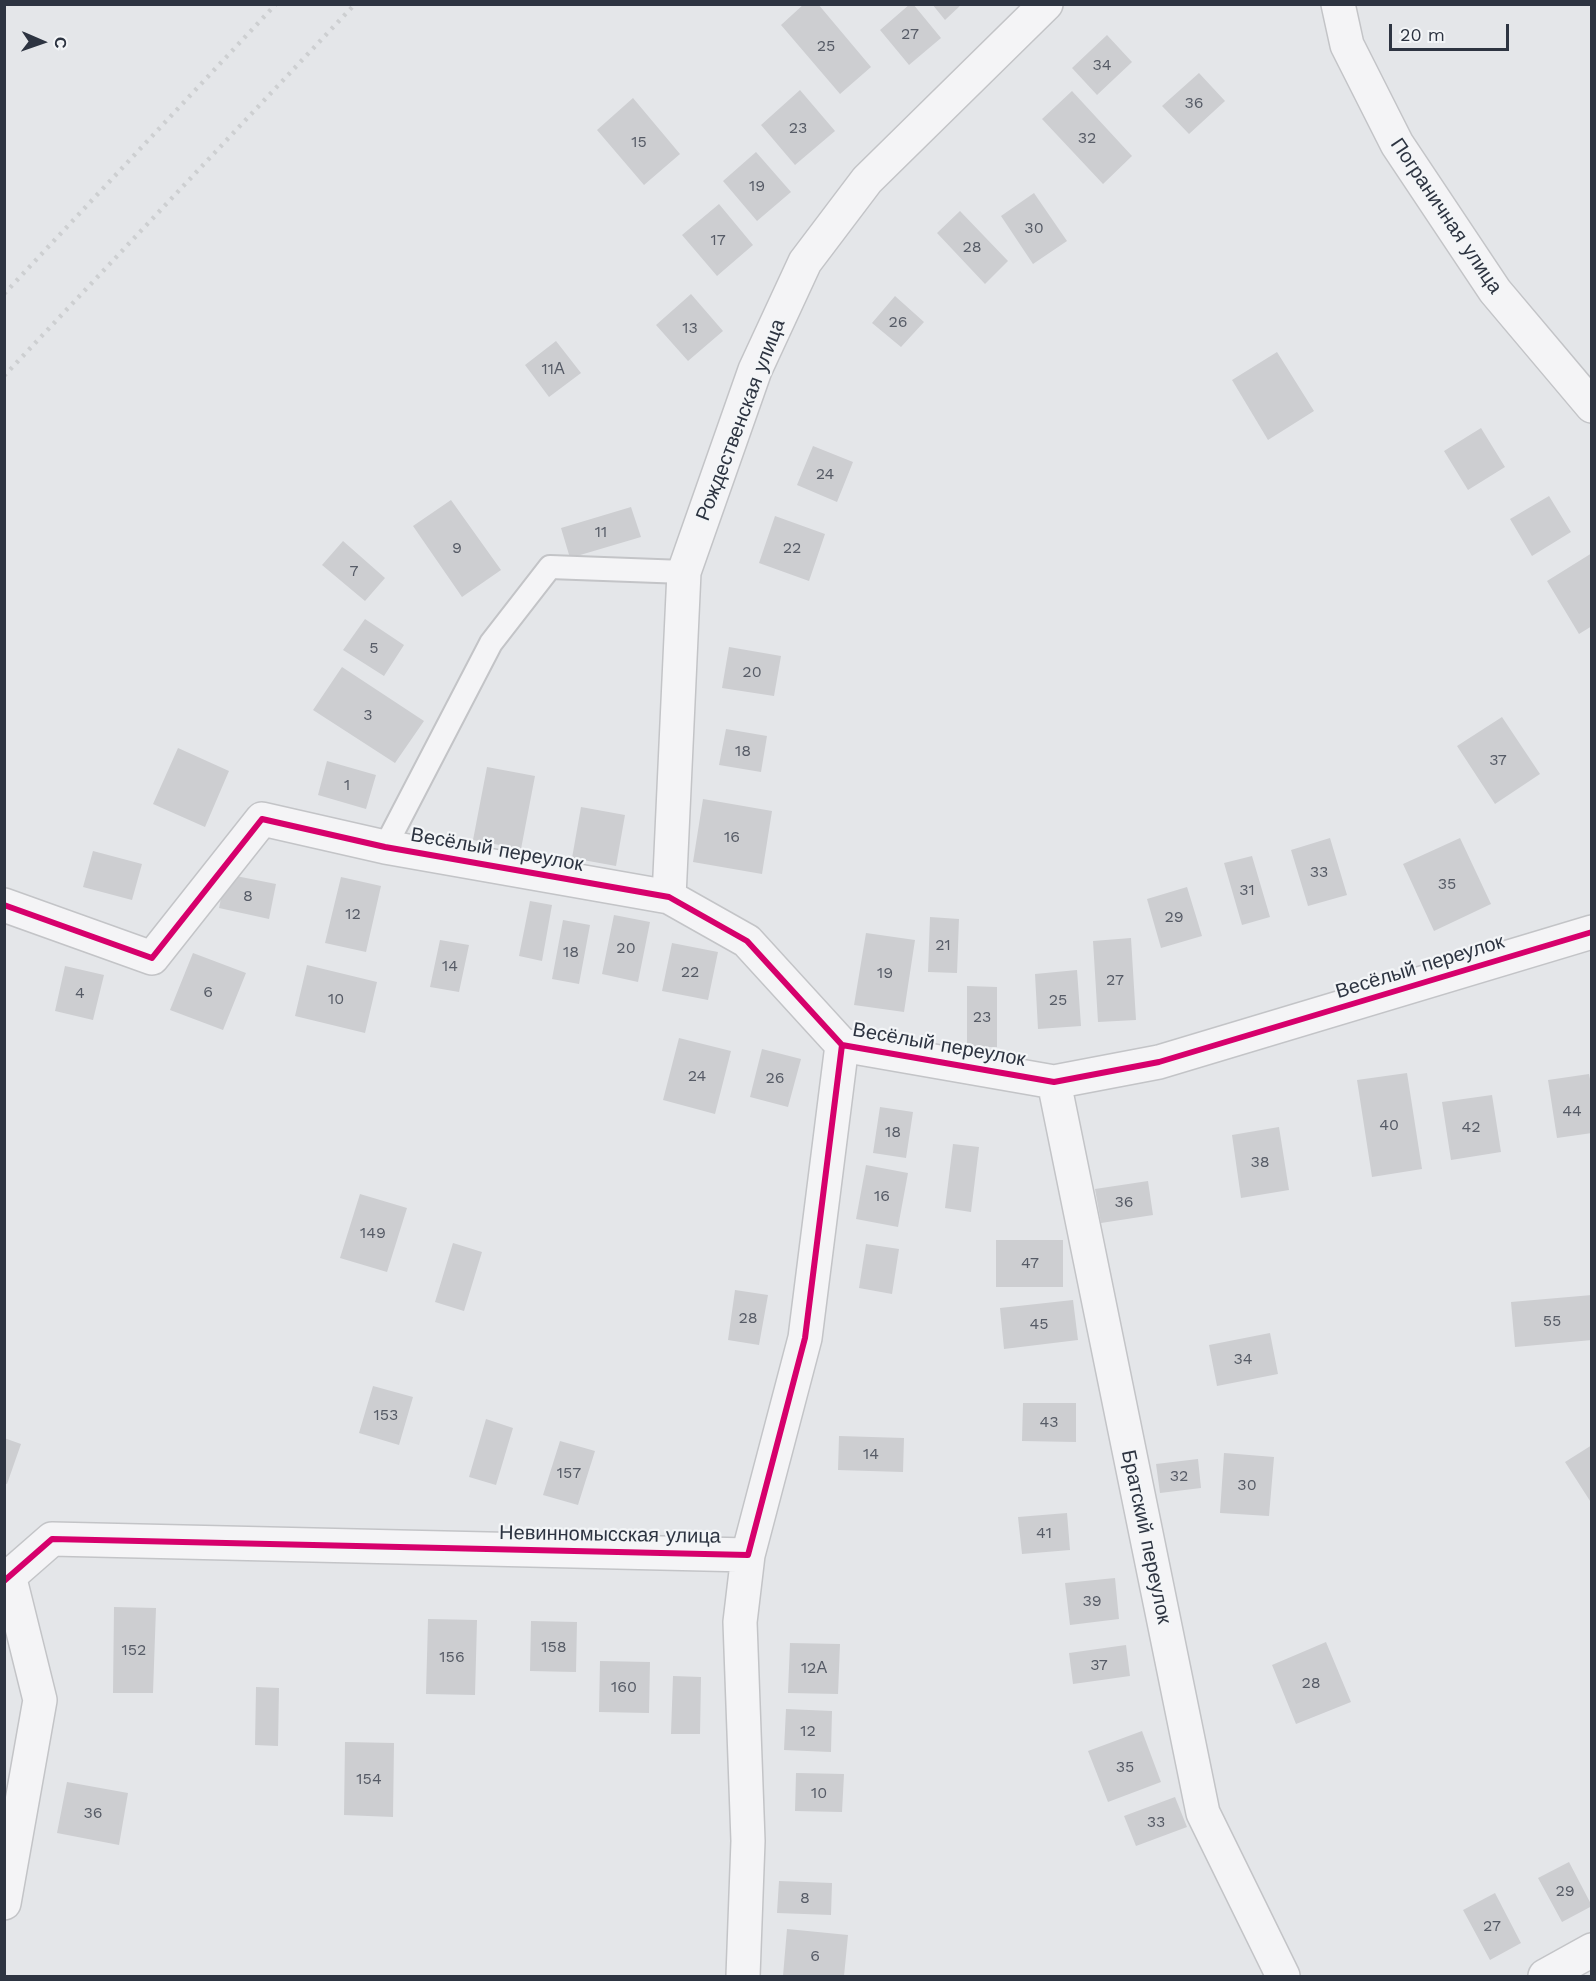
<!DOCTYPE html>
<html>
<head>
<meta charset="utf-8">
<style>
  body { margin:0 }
  #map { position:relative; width:1596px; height:1981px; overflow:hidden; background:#e4e6e9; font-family:"Work Sans",sans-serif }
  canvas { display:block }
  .frame { position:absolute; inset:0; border:6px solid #2d3441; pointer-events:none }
  .north { position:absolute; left:12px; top:12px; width:60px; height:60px; -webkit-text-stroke:4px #f3f5f7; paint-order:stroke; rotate:92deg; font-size:16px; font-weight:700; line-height:24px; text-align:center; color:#2d3441 }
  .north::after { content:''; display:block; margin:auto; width:21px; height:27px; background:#2d3441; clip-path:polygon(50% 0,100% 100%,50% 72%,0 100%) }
  .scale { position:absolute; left:1389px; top:24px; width:120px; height:27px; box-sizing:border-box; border:3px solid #2d3441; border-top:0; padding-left:8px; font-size:18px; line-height:21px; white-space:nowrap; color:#2d3441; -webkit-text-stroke:4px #f3f5f7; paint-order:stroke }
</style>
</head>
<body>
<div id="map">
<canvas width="1596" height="1981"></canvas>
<div class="frame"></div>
<div class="north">С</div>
<div class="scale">20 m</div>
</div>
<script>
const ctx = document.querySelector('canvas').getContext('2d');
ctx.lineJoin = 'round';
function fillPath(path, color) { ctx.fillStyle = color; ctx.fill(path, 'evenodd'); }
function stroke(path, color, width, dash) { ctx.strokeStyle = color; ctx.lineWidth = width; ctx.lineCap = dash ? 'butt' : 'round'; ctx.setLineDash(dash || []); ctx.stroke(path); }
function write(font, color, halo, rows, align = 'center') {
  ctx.font = font + ' "Work Sans",sans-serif'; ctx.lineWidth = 4.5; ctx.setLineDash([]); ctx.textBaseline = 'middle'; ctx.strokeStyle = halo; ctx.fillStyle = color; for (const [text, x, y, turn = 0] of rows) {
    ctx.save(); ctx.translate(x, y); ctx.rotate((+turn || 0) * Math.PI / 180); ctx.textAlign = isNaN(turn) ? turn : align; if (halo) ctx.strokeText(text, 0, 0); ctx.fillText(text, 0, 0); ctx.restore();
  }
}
const building = new Path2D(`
  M804,4H818L871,67L840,94L781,25Z
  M910,4H913L941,38L909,65L880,30Z
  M932,4H962L945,20Z
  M1107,35L1132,62L1097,95L1072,68Z
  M1199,73L1225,101L1189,134L1162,106Z
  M800,90L835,131L795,165L761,125Z
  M1072,91L1132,156L1103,184L1042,119Z
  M633,98L680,154L644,185L597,130Z
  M756,152L791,192L757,221L723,181Z
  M1034,193L1067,241L1033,264L1001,216Z
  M719,204L753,245L717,276L682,235Z
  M960,211L1008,261L985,284L937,233Z
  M691,294L723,331L688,361L656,325Z
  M895,296L924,322L901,347L872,323Z
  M556,341L581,373L549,397L525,365Z
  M1277,352L1314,411L1268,440L1232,380Z
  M1481,428L1505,467L1468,490L1444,451Z
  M813,446L853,462L837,502L797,485Z
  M1549,496L1571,532L1532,556L1510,519Z
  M451,500L501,570L462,597L413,526Z
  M631,507L641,537L570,558L561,528Z
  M775,516L825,534L809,581L759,563Z
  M343,541L385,578L365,601L322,565Z
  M1592,553V626L1579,634L1547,581Z
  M365,619L404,645L384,676L343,650Z
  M729,647L781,656L774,696L722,688Z
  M342,667L424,721L395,763L313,710Z
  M1502,717L1540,774L1495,804L1457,746Z
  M726,729L767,736L761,772L719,765Z
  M178,748L229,771L205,827L153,804Z
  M327,761L376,775L366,809L318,795Z
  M487,767L535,776L521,849L473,840Z
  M703,799L772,811L762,874L693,862Z
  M581,807L625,815L616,866L572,858Z
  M1330,838L1347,895L1308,906L1291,850Z
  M1460,838L1491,904L1434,931L1403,864Z
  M93,851L142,864L132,900L83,887Z
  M1252,856L1270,917L1242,925L1224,863Z
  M226,874L276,884L269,919L219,908Z
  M341,877L381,886L366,952L325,943Z
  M1187,887L1202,936L1161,948L1147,899Z
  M530,901L552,905L542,961L519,956Z
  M614,915L650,922L638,982L602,974Z
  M930,917L959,919L957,973L928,972Z
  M563,920L590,925L579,984L552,979Z
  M866,933L915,940L904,1012L854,1005Z
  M1131,938L1136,1020L1098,1022L1093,941Z
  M440,940L469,945L459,992L430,987Z
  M672,943L718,952L708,1000L662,991Z
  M193,953L246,973L223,1030L170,1010Z
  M307,965L377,982L365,1033L295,1016Z
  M65,966L104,975L93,1020L55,1011Z
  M1077,970L1081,1026L1038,1029L1035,974Z
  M967,986L997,987V1047H967Z
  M679,1038L731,1051L715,1114L663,1100Z
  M762,1049L801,1059L788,1107L750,1097Z
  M1407,1073L1422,1169L1372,1177L1357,1080Z
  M1589,1074L1592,1089V1133L1557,1138L1548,1080Z
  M1492,1095L1501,1152L1451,1160L1442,1102Z
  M880,1107L913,1112L906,1158L873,1153Z
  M1279,1127L1289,1190L1241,1198L1232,1135Z
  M953,1144L979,1147L971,1212L945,1208Z
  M866,1165L908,1173L898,1227L856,1219Z
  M1148,1181L1153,1215L1101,1223L1095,1189Z
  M360,1194L407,1208L387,1272L340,1258Z
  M996,1240H1063V1287H996Z
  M453,1243L482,1252L464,1311L435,1302Z
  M866,1244L899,1249L892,1294L859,1288Z
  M735,1290L768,1295L759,1345L728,1340Z
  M1592,1295V1340L1515,1347L1511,1302Z
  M1073,1300L1078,1340L1004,1349L1000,1308Z
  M1270,1333L1278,1374L1217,1386L1209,1345Z
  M373,1386L413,1397L399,1445L359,1433Z
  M1023,1403H1076V1442L1022,1441Z
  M486,1419L513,1428L496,1485L469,1477Z
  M839,1436L904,1438L903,1472L838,1470Z
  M4,1438L21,1444L7,1484L4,1483Z
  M560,1441L595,1451L578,1505L543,1495Z
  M1592,1445V1504L1565,1462Z
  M1224,1453L1274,1457L1269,1516L1220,1513Z
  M1198,1459L1201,1488L1160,1493L1156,1464Z
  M1067,1513L1070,1550L1022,1554L1018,1517Z
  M1115,1578L1119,1619L1070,1625L1065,1583Z
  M114,1607L156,1608L153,1693H113Z
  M428,1619L477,1620L475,1695L426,1694Z
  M531,1621L577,1622L576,1672L530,1671Z
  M1326,1642L1351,1702L1296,1724L1272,1665Z
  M790,1643L840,1644L838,1694L788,1693Z
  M1126,1645L1130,1676L1073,1684L1069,1653Z
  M600,1661L650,1662L649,1713L599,1712Z
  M673,1676L701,1677L700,1734H671Z
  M256,1687L279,1688L278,1746L255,1745Z
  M786,1709L832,1711L831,1752L784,1750Z
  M1142,1731L1161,1782L1108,1802L1088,1751Z
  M345,1742L394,1743L393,1817L344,1815Z
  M796,1773L844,1774L842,1812L795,1811Z
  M67,1782L128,1793L119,1845L57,1833Z
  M1175,1797L1187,1827L1136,1846L1124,1816Z
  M1569,1862L1592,1906L1562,1922L1538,1878Z
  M779,1881L832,1883L831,1915L777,1913Z
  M1495,1893L1521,1943L1490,1960L1463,1910Z
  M787,1929L848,1935L844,1976H783Z`);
const lane = new Path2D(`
  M385,847L491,643L550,567L684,572`);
const street = new Path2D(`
  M1338,4L1347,45L1397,144L1495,291L1592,406
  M669,897L684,572L755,370L805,262L867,180L1046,4
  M4,905L152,958L262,819L385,847L669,897L747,941L842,1045L1054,1082L1159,1062L1592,932
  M1054,1082L1203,1813L1283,1976
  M4,1581L52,1539L748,1555L805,1338L842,1045
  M4,1903L40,1700L9,1575
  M743,1976L748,1841L740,1622L748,1555
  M1545,1976L1592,1950`);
const rail = new Path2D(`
  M4,294L276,4
  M4,376L355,4`);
const cycleway = new Path2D(`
  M4,905L152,958L262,819L385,847L669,897L747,941L842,1045L1054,1082L1159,1062L1592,932
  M4,1581L52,1539L748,1555L805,1338L842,1045`);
const numberNames = [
  ["27",910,34],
  ["25",826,46],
  ["34",1102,65],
  ["36",1194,103],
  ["23",798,128],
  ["32",1087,138],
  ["15",639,142],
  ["19",757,186],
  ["30",1034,228],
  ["17",718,240],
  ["28",972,247],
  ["26",898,322],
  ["13",690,328],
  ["11А",553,369],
  ["24",825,474],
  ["11",601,532],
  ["9",457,548],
  ["22",792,548],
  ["7",354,571],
  ["5",374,648],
  ["20",752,672],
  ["3",368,715],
  ["18",743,751],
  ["37",1498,760],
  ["1",347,785],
  ["16",732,837],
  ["33",1319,872],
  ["35",1447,884],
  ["31",1247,890],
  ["8",248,896],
  ["12",353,914],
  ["29",1174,917],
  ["21",943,945],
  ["20",626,948],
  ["18",571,952],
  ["14",450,966],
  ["22",690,972],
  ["19",885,973],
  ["27",1115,980],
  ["6",208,992],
  ["4",80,993],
  ["10",336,999],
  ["25",1058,1000],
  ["23",982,1017],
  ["24",697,1076],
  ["26",775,1078],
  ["44",1572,1111],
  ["40",1389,1125],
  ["42",1471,1127],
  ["18",893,1132],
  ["38",1260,1162],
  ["16",882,1196],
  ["36",1124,1202],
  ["149",373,1233],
  ["47",1030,1263],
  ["28",748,1318],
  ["55",1552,1321],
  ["45",1039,1324],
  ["34",1243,1359],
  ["153",386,1415],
  ["43",1049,1422],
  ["14",871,1454],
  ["157",569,1473],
  ["32",1179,1476],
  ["30",1247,1485],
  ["41",1044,1533],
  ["39",1092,1601],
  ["158",554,1647],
  ["152",134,1650],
  ["156",452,1657],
  ["37",1099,1665],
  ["12А",814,1668],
  ["28",1311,1683],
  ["160",624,1687],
  ["12",808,1731],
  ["35",1125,1767],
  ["154",369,1779],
  ["10",819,1793],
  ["36",93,1813],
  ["33",1156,1822],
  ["29",1565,1891],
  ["8",805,1898],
  ["27",1492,1926],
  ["6",815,1956]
];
const streetNames = [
  ["Пограничная улица",1446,216,56],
  ["Рождественская улица",741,420,-69],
  ["Весёлый переулок",497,850,10],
  ["Весёлый переулок",1420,967,-17],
  ["Весёлый переулок",939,1045,10],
  ["Невинномысская улица",610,1535,1],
  ["Братский переулок",1146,1537,78]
];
fillPath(building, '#cdced1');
stroke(lane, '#c3c4c7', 26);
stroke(street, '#c3c4c7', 36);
stroke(lane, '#f4f4f6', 22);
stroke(street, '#f4f4f6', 33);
stroke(rail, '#cdcfd1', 4.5, [3, 6]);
stroke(cycleway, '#d6006c', 6);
write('16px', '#565b66', null, numberNames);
write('20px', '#2d3441', '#f3f5f7', streetNames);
</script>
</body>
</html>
